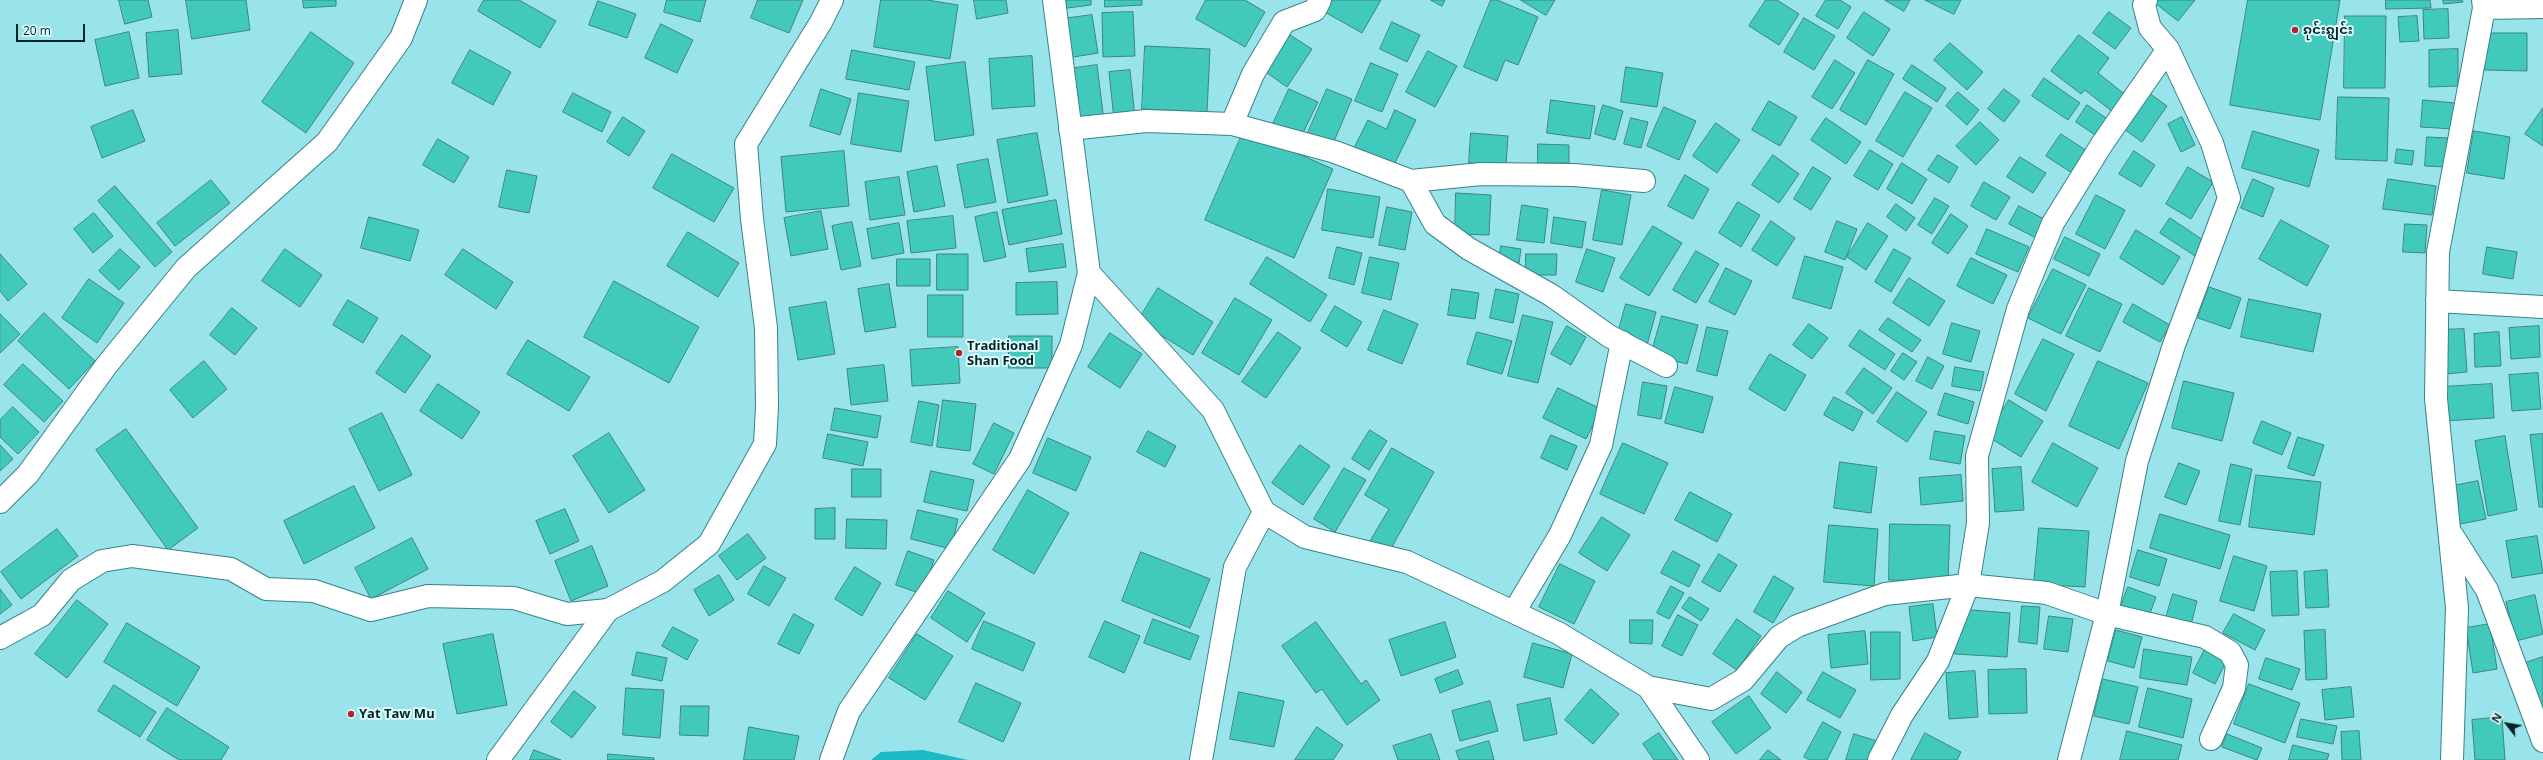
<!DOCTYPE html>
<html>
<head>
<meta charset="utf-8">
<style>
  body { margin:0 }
  #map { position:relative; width:2543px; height:760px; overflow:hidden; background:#99e3eb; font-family:"Open Sans",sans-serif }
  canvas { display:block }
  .north { position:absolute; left:2487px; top:704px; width:40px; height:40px; -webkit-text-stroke:3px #dffcff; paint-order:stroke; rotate:301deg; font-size:11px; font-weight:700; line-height:16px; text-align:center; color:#032427 }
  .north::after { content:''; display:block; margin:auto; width:14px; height:18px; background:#032427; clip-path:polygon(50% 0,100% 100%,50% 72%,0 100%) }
  .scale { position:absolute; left:16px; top:24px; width:69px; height:18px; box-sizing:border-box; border:2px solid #032427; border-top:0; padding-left:5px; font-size:12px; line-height:14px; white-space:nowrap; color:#032427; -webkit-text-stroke:3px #dffcff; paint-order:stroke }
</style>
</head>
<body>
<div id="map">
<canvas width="2543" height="760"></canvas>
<div class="north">N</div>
<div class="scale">20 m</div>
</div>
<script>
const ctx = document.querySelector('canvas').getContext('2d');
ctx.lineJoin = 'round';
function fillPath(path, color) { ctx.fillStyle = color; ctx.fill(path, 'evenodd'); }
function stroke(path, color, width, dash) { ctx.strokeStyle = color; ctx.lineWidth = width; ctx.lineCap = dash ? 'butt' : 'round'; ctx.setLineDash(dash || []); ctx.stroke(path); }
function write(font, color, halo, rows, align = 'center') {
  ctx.font = font + ' "Open Sans","Noto Sans Myanmar",sans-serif'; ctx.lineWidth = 4; ctx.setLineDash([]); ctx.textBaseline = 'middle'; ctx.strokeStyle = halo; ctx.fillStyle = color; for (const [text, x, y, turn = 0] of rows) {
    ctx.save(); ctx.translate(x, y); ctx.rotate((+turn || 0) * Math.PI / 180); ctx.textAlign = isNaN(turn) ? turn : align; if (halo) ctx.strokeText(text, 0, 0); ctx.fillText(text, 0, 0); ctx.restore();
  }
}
const water = new Path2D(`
  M923,750L968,760H871L881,752Z`);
const building = new Path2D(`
  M119,0H148L152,17L125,24Z
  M186,0H246L250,30L192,39Z
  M303,0H336V6L304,8Z
  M484,0H519L556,21L540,48L478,11Z
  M667,0H706L700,22L664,12Z
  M758,0H803L789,33L751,18Z
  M881,0H927L958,5L950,59L874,47Z
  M974,0H1006L1008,13L977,19Z
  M1059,0H1091V5L1060,9Z
  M1105,0H1142V5L1105,7Z
  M1206,0H1245L1265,12L1245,47L1196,19Z
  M1330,0H1381L1362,33L1323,11Z
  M1431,0H1445L1442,6Z
  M1491,0H1497L1538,17L1518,65L1505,60L1497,81L1464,67Z
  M1521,0H1555L1546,15Z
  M1766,0H1777L1799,14L1779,45L1749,26Z
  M1826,0H1840L1851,7L1838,29L1816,16Z
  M1885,0H1910L1904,11Z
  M1925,0H1961L1954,14Z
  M2158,0H2195L2178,21L2155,3Z
  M2248,0H2340L2320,120L2230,105Z
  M2386,0H2430L2431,8L2386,9Z
  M2443,0H2462L2463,2L2444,4Z
  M598,1L636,14L627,38L589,25Z
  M2448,9L2449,38L2424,39L2423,10Z
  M1133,12L1135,56L1103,57L1102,13Z
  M1864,12L1890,29L1873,56L1847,38Z
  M2109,12L2131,28L2115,49L2093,33Z
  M1092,15L1098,53L1067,58L1062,19Z
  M2345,16H2386L2385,88H2344Z
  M2417,16L2419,41L2400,42L2398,17Z
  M1804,18L1835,36L1814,70L1784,52Z
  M1392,22L1420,35L1407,62L1380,49Z
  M661,24L693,40L677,73L645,58Z
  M178,30L182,74L149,77L146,33Z
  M129,32L139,78L105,86L95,40Z
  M311,32L354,63L306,133L262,102Z
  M1287,33L1312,49L1287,87L1263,70Z
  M2486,33H2527V71L2485,70Z
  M2079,35L2109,58L2098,73L2127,96L2114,113L2085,90L2081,94L2051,71Z
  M1950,43L1983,72L1967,90L1934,60Z
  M1145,46L1210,49L1207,112L1142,109Z
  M2458,49V86L2429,87V50Z
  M470,50L511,72L493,105L452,83Z
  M852,50L915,62L909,90L846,79Z
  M1428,51L1457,66L1435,107L1406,92Z
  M1032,56L1035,106L992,109L989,59Z
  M1835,60L1855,73L1832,109L1812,97Z
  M1868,60L1894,74L1866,125L1840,110Z
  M965,62L974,135L935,141L926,67Z
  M1371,63L1398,74L1382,112L1355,101Z
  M1097,65L1104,121L1075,124L1068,69Z
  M1912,65L1946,88L1937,102L1903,79Z
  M1626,67L1663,73L1657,107L1621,102Z
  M1130,70L1135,117L1114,119L1109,72Z
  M2044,78L2080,103L2068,120L2032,96Z
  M821,89L851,99L840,135L810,126Z
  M1289,89L1318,102L1301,137L1273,124Z
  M1327,89L1352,99L1332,146L1307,135Z
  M2004,89L2020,101L2004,122L1988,109Z
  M1905,92L1932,108L1903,157L1876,141Z
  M1958,92L1979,110L1967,125L1946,106Z
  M573,93L611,112L602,132L563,112Z
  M859,93L909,101L901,152L851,144Z
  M2149,93L2167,106L2142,142L2124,129Z
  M2338,97L2389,98L2387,161L2336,159Z
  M1551,100L1595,106L1590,139L1547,133Z
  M2423,100L2455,103L2453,129L2421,127Z
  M1769,101L1797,117L1780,146L1752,130Z
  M1603,105L1623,111L1615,140L1595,134Z
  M2087,105L2109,120L2098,137L2076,122Z
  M1664,107L1696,121L1679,160L1647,146Z
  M2543,108V146L2525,134Z
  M133,110L145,141L102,158L91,127Z
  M1395,110L1416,120L1393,167L1354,148L1368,120L1386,129Z
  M623,117L645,131L629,156L607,142Z
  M2182,117L2195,145L2181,152L2168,124Z
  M1631,118L1648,122L1641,148L1624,144Z
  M1826,118L1861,142L1846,164L1811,140Z
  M1980,122L1999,140L1976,165L1956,146Z
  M1716,123L1740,140L1717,173L1693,156Z
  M1244,130L1333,169L1294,258L1205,220Z
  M2253,131L2319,150L2309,187L2242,168Z
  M2474,131L2510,137L2504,179L2467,173Z
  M1037,133L1048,195L1008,203L997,140Z
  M1471,133L1508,136L1506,165L1469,163Z
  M2061,134L2087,151L2072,173L2046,156Z
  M2427,137L2448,138L2446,167L2425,166Z
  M438,139L469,157L454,183L423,165Z
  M1538,144L1569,145V163H1538Z
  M2397,149L2414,151L2412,165L2395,163Z
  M1870,150L1893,164L1878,190L1854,176Z
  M844,151L849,206L786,212L781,157Z
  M2134,151L2155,165L2141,187L2119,174Z
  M672,154L734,188L714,222L653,188Z
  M1773,155L1799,174L1779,203L1752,185Z
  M1938,155L1958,167L1949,183L1928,170Z
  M2020,157L2046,173L2033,193L2007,177Z
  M988,159L996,202L965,208L957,165Z
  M1902,163L1927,179L1912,204L1887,189Z
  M937,166L945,206L914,212L907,172Z
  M1813,167L1831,178L1811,210L1794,199Z
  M2188,167L2213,182L2191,219L2166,204Z
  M507,170L537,176L529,213L499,207Z
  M1685,175L1709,189L1693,219L1668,206Z
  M899,177L905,215L870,220L865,182Z
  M2253,179L2274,188L2263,217L2241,208Z
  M2388,179L2436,186L2432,215L2383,209Z
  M211,180L230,203L175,246L157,223Z
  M1984,182L2010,197L1996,220L1971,206Z
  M115,186L172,252L155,267L98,201Z
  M1328,189L1380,197L1373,238L1322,230Z
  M1602,190L1631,195L1622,245L1593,240Z
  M1456,193L1491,195L1489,235L1455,234Z
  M2096,195L2125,210L2105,249L2076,234Z
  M1935,198L1949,206L1932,234L1918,225Z
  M1056,200L1062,234L1009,245L1002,210Z
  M1738,202L1760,215L1741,247L1719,233Z
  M1896,204L1915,218L1906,231L1887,217Z
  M1522,205L1548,209L1544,243L1517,240Z
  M2019,206L2046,220L2036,238L2009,224Z
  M1387,207L1412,212L1405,250L1379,245Z
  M821,211L828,249L791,256L784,218Z
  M997,212L1006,257L984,262L975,217Z
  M94,213L113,236L93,253L74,229Z
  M1951,214L1968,226L1948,254L1932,243Z
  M953,216L956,248L911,253L907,221Z
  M369,217L419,230L410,261L361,248Z
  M1554,217L1586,222L1582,248L1551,243Z
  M2170,218L2209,244L2198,258L2160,233Z
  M2281,220L2329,246L2307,286L2259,259Z
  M1771,221L1795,238L1777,266L1752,250Z
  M1837,221L1857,229L1845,260L1825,252Z
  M852,222L861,266L841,270L832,226Z
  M899,223L904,253L872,259L867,229Z
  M1868,223L1888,236L1866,270L1847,257Z
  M2405,224L2427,225L2425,253L2403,252Z
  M1653,226L1682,243L1649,296L1620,278Z
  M1987,229L2029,247L2018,272L1976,254Z
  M2136,230L2180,257L2163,285L2120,258Z
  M688,232L739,263L718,297L667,266Z
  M2065,237L2100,254L2089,276L2054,259Z
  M1063,244L1066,267L1029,272L1026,249Z
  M1501,246L1521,249L1519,263L1499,260Z
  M1337,247L1362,253L1354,285L1329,278Z
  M2487,247L2517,252L2513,279L2483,274Z
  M120,249L140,267L119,290L99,271Z
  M285,249L322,275L300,307L262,281Z
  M463,249L513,282L496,309L445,275Z
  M1587,249L1615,258L1603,292L1576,282Z
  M1894,249L1911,258L1891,292L1875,282Z
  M1696,251L1719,264L1696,303L1673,290Z
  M0,254L27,284L8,301L0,291Z
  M937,254H968V290H937Z
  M1526,254H1557L1556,275H1526Z
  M1805,256L1843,267L1831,309L1793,298Z
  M1267,257L1327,295L1310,322L1250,284Z
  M1370,257L1399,263L1391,300L1362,293Z
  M1971,258L2007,275L1993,304L1957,286Z
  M897,259H930V286H897Z
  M1726,268L1752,281L1735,315L1709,302Z
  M2053,269L2086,285L2061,334L2028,318Z
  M1909,278L1945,301L1929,326L1893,303Z
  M89,279L124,303L97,343L62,318Z
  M614,281L699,327L669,383L584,337Z
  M1057,282L1058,314L1016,315V283Z
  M889,284L896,327L865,332L858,289Z
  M2209,287L2241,298L2230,329L2198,318Z
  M1158,288L1213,322L1193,355L1138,321Z
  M2089,288L2122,304L2100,352L2066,336Z
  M1452,289L1479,293L1475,319L1448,315Z
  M1496,289L1519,294L1513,323L1490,318Z
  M928,295H963V337H928Z
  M1235,298L1272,320L1239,375L1202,353Z
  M2249,299L2321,314L2313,352L2241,337Z
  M348,300L378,318L363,343L333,325Z
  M826,302L835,354L798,360L789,308Z
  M1626,304L1656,312L1647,345L1617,337Z
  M2133,304L2170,325L2160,342L2123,322Z
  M1335,306L1362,322L1347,347L1321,331Z
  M232,308L257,328L235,355L210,335Z
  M1384,310L1418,324L1402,364L1368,350Z
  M44,313L95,361L69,389L18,341Z
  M0,314L20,334L0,353Z
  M1523,315L1553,322L1538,383L1508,376Z
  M1662,316L1698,325L1687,364L1651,355Z
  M1888,318L1921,340L1912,352L1879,330Z
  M1952,323L1980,331L1971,362L1943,354Z
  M1809,324L1828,338L1812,359L1793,345Z
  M1567,326L1586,337L1571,365L1551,354Z
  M2539,326L2540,357L2511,359L2509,328Z
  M1707,327L1728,331L1717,376L1697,371Z
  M2464,329L2467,372L2445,374L2442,330Z
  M1860,330L1895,354L1885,370L1849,346Z
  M1278,332L1301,348L1266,398L1242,382Z
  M1477,332L1512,341L1502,374L1467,364Z
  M2499,332L2501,366L2475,367L2474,334Z
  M1110,333L1142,354L1120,388L1088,367Z
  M402,335L431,356L405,393L376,373Z
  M1009,336H1052V368H1009Z
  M2043,339L2074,354L2046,411L2015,394Z
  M528,340L590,377L569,411L507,374Z
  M958,347L960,383L912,386L910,350Z
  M1903,353L1917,362L1904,380L1891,371Z
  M1770,354L1806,375L1785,411L1749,389Z
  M1928,357L1944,366L1932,389L1916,381Z
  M204,361L227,389L193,418L170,390Z
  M2098,361L2148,383L2119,449L2069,426Z
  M23,364L63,401L44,422L4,385Z
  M884,365L888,401L851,405L847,369Z
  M1955,367L1984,372L1980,391L1952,386Z
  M1864,368L1892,388L1873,414L1846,393Z
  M2538,373L2541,409L2512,411L2509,375Z
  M2184,381L2234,393L2222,441L2172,428Z
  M1643,382L1667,386L1661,419L1638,415Z
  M438,384L480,412L462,439L420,411Z
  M2492,384L2494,418L2443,421L2442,387Z
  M1675,387L1713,397L1703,433L1665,423Z
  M1558,388L1601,409L1586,439L1543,418Z
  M1897,392L1927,412L1907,442L1877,422Z
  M1945,393L1974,402L1968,424L1938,415Z
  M1834,397L1863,412L1853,431L1824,415Z
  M943,400L976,404L970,451L937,447Z
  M2009,400L2043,421L2021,457L1987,436Z
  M919,401L939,405L932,446L911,442Z
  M13,407L39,432L18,454L0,437V420Z
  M835,408L881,416L877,438L831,430Z
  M382,413L412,475L379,491L349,429Z
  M2262,421L2291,433L2282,455L2253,443Z
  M994,423L1014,433L994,474L973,464Z
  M126,429L198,528L168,550L96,450Z
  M1370,430L1387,441L1369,470L1352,459Z
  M1148,431L1176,446L1165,467L1137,452Z
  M1935,431L1965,436L1960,464L1930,459Z
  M609,433L645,490L609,513L573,456Z
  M828,434L868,442L863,466L823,458Z
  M2543,434V507H2539L2530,435Z
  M1551,435L1577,446L1567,470L1541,458Z
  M2505,436L2517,510L2488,516L2475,441Z
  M2298,437L2324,445L2314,476L2288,468Z
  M1048,438L1091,457L1076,491L1033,473Z
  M1623,443L1668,463L1644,514L1600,494Z
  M2053,443L2098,468L2077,507L2032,482Z
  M0,445L13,459L0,471Z
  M1300,445L1330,466L1303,505L1272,483Z
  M1392,448L1434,472L1389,552L1370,541L1389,509L1365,495Z
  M1840,462L1877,467L1871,513L1834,508Z
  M2179,463L2200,471L2186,505L2165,497Z
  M2231,464L2252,469L2240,525L2219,521Z
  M2021,467L2024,510L1995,512L1992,469Z
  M1344,468L1366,480L1335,532L1314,519Z
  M852,469H881V497H852Z
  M931,471L974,480L967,511L924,502Z
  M1961,475L1963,501L1921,505L1919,478Z
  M2256,475L2321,482L2314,535L2249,527Z
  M2478,481L2486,519L2460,524L2453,486Z
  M354,486L375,528L304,564L284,521Z
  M1028,490L1069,513L1034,574L993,550Z
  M1690,492L1732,514L1717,542L1675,520Z
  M835,508V539H815V509Z
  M565,509L579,541L550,554L536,521Z
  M918,510L958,519L951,549L911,539Z
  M2160,514L2230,535L2220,569L2150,548Z
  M1602,517L1630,535L1607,571L1579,553Z
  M847,519L887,520L886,549L846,548Z
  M1890,524L1950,525L1948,581L1889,580Z
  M1829,525L1878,529L1874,586L1824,582Z
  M2039,528L2089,531L2085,587L2034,584Z
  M57,529L78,556L21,599L1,572Z
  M748,534L766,558L737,580L719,556Z
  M2537,536L2543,573L2512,578L2506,541Z
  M412,538L428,569L371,599L355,568Z
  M592,546L608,586L571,601L555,561Z
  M2138,550L2167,559L2159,586L2130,577Z
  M908,551L934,560L922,594L896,585Z
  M1673,551L1700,565L1689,587L1661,573Z
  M1141,552L1210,579L1190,628L1122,601Z
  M1719,554L1737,565L1720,592L1702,582Z
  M2234,556L2267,566L2254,611L2220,601Z
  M1560,564L1595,581L1574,624L1539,607Z
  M764,566L786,578L769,606L748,594Z
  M855,567L881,583L862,616L835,599Z
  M2327,570L2329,607L2306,608L2304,572Z
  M2297,571L2299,615L2272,616L2270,572Z
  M719,575L734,600L709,616L694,590Z
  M1774,576L1794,588L1773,623L1754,612Z
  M1671,586L1684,593L1669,619L1657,613Z
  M2128,587L2156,597L2149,616L2121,606Z
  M0,589L12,605L0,614Z
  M948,591L985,613L967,642L931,618Z
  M2173,594L2197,601L2191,625L2166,618Z
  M2535,595L2543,634L2516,641L2506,602Z
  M1690,597L1709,609L1701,621L1682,608Z
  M77,600L108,624L67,678L35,654Z
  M1933,604L1937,637L1913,641L1909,607Z
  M2022,606L2040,607L2037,644L2019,642Z
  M1959,609L2010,613L2007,657L1955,654Z
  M794,614L814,625L799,654L778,644Z
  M2234,614L2265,630L2255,650L2223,633Z
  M1678,615L1698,625L1682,656L1662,646Z
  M2049,616L2073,619L2068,652L2044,649Z
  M1153,619L1199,636L1190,660L1144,643Z
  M1737,619L1761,636L1737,670L1713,654Z
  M1630,620H1653L1652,644L1630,643Z
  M984,621L1035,643L1023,671L972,649Z
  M1105,621L1140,636L1124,673L1089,657Z
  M1316,622L1361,684L1366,680L1380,700L1347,725L1322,689L1316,693L1282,646Z
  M1445,622L1456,657L1401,676L1389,640Z
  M127,623L200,667L177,706L104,662Z
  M2490,624L2497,669L2473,673L2466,628Z
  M673,627L698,640L687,660L662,646Z
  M2116,630L2142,637L2134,668L2108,661Z
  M2325,630L2327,679L2306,680L2304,631Z
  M1865,631L1868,664L1831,668L1828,635Z
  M1871,632H1900V679L1871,680Z
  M493,634L507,705L457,714L443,644Z
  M917,634L953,656L925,700L889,678Z
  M1533,643L1572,654L1563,688L1524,677Z
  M2144,649L2192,657L2187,685L2140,678Z
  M2205,649L2227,660L2215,684L2193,673Z
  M637,652L667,658L662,681L632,675Z
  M2543,657V720L2525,663Z
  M2266,658L2300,669L2292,690L2259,679Z
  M2026,669L2027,713L1989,714L1988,670Z
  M1458,670L1463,684L1440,693L1435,679Z
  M1975,671L1978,717L1949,719L1946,673Z
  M1777,672L1802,692L1786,713L1761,694Z
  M1823,672L1856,690L1840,718L1807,700Z
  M2103,679L2138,687L2129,724L2094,716Z
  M976,683L1021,703L1003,742L959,722Z
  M2249,684L2300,703L2285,743L2234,724Z
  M114,685L156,712L140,737L98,711Z
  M2351,687L2354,717L2325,720L2322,690Z
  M626,688L664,690L660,738L623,735Z
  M2148,688L2192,699L2183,738L2139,727Z
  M1591,689L1619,714L1593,744L1565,720Z
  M574,691L596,707L572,738L551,722Z
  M1239,692L1284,701L1274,747L1230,739Z
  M1749,696L1771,728L1736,754L1712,722Z
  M1550,698L1557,734L1524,741L1517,705Z
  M1490,701L1498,731L1460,741L1452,711Z
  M681,706H709L708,736L680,735Z
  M167,708L229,747L221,760H179L147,740Z
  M2502,717L2505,760H2475L2472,720Z
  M2301,719L2337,726L2333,744L2297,737Z
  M1823,722L1841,732L1827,760H1809L1804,757Z
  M749,727L799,736L794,760H744Z
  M1317,727L1343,745L1333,760H1295Z
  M2127,731L2182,745L2178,760H2120Z
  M2359,731L2361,760H2342L2341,732Z
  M1659,733L1678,760H1654L1643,744Z
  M1925,733L1961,752L1957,760H1911Z
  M1431,734L1440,760H1398L1393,746Z
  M1854,734L1877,741L1870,760H1846Z
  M2227,734L2262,748L2257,760L2222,747Z
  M1489,741L1494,760H1459L1456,751Z
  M2293,745L2329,754L2327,760H2289Z
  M534,750L561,760H530Z
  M1768,750L1781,760H1760Z
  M608,754L654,758V760H608Z`);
const minor = new Path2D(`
  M2484,8L2543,7
  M1232,124L1253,74L1284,22L1315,10L1320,0
  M1070,129L1146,121L1232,124L1335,152L1411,181L1481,174L1574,175L1644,181
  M1411,181L1435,224L1469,249L1551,295L1609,336L1666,366
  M1089,273L1213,410L1264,512L1305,537L1407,562L1558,633L1648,687L1698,760
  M2437,301L2543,307
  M2452,535L2487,590L2543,741
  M1514,612L1560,535L1601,445L1622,342
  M1648,687L1711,699L1743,680L1779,637L1797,626L1885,594L1968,585L2047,593L2107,614L2205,637L2230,652L2237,665L2234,688L2211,739
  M498,760L608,610
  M831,760L849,711L1020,459L1071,345L1089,273L1054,0
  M1201,760L1235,567L1264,512
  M1879,760L1902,715L1938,661L1968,585L1978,523L1977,456L2018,309L2053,223L2102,144L2168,49
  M2069,760L2107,614L2137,461L2174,345L2229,198L2212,143L2168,49L2150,28L2144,5L2146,0
  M2452,760L2457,608L2436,399L2438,252L2484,8L2483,0`);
const tertiary = new Path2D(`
  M0,638L42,615L71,580L102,561L132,556L231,569L266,589L314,591L371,610L428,596L514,598L567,614L608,610L663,581L709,544L765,444L767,407L766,328L752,219L746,144L821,22L832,0`);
const trunk = new Path2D(`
  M0,502L28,474L106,366L186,268L327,142L401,38L416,0`);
const markers = [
  [2295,30,4,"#b5242c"],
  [959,353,4,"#b5242c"],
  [351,714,4,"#b5242c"]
];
const poiNames = [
  ["ၵုင်းၵျွင်း",2303,30],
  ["Traditional",967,346],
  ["Shan Food",967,361],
  ["Yat Taw Mu",359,714]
];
fillPath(water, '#1db9c6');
fillPath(building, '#41cabb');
stroke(building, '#3d867d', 1);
stroke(minor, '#37838a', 24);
stroke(tertiary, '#37838a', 24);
stroke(trunk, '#37838a', 24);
stroke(minor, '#fff', 22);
stroke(tertiary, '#fff', 22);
stroke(trunk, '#fff', 22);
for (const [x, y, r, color] of markers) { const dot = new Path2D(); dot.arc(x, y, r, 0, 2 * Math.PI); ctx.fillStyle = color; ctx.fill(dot); stroke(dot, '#dffcff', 1.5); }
write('bold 13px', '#032427', '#dffcff', poiNames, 'left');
</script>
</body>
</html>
